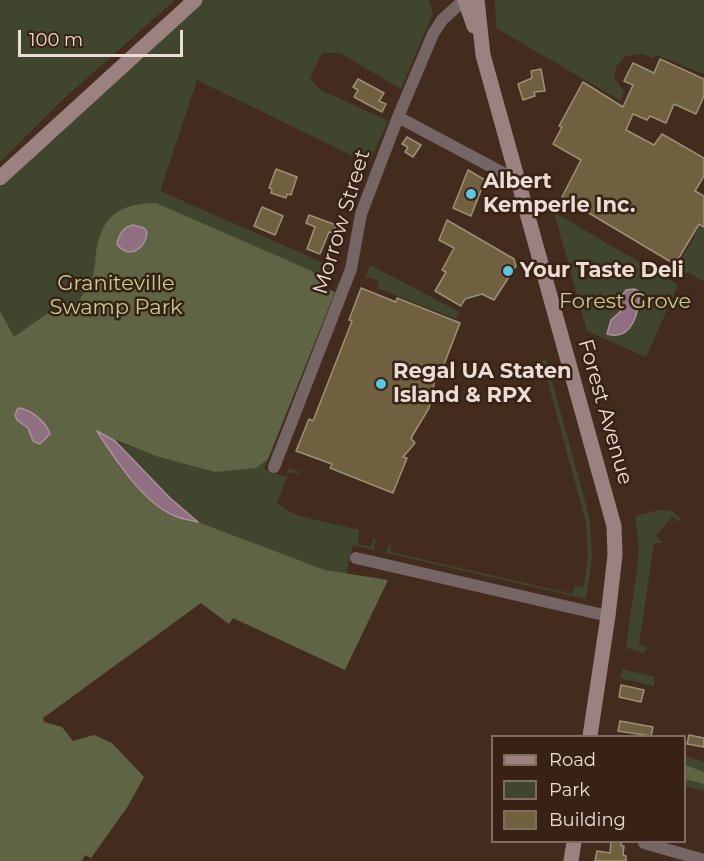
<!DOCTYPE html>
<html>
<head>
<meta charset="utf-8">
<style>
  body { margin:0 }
  #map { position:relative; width:704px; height:861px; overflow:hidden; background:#432c1e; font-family:Montserrat,sans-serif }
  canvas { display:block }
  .legend { position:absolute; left:491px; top:735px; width:195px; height:108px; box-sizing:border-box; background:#382215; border:2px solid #806c61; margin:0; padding:8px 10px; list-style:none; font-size:18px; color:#ecdcd4 }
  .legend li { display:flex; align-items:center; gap:12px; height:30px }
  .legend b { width:30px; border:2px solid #806c61 }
  .scale { position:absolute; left:18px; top:30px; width:165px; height:27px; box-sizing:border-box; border:3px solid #ecdcd4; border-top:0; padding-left:8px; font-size:18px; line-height:21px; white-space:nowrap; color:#ecdcd4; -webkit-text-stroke:4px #382215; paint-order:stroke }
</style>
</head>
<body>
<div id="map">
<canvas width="704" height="861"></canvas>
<ul class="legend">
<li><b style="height:8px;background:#9c8181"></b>Road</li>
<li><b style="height:16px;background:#40452e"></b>Park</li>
<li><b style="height:16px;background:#706040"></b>Building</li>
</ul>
<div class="scale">100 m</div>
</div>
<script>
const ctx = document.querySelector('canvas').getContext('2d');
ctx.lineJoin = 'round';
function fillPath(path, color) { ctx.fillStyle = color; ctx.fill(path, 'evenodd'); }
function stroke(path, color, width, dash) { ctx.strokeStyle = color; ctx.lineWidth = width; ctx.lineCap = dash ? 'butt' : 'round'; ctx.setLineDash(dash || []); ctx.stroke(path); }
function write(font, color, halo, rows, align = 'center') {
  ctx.font = font + ' Montserrat,sans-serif'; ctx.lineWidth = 5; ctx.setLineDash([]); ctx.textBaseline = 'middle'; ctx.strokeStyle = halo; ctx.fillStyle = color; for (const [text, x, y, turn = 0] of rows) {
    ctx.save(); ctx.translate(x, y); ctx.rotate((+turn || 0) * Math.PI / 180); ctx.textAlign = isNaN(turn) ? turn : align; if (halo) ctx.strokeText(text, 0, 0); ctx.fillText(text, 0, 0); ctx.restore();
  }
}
const green = new Path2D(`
  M0,0H175L60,102L0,162Z
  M202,0H429L433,13L401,89L340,53H322L310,78L319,89L388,121L371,159L361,160L197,80L160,191L333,267L326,288L335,292L264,469L286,477L289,468L299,472L297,474L289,472L277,503L284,507L285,509L300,516L359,530L358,544L371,547L373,539H376L374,550L353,545L346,575L325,570L198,522L170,498L115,441L156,456L0,372V187Z
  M495,0H704V74L657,55L653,58L642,54L625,56L616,67L614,77L624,92L621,101L496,28Z
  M554,212L678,285L646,357L587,331Z
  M699,225L704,228V282L688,272L683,275L675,268L693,240Z
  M370,265L460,312L456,319L377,288L379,281L366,277Z
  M546,359L589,515L592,557L586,599L386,553L390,542L391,552L573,594L575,586L584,587L588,555L586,523L543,364L533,365Z
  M660,510L672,511L682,519L679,521L672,517L656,536L663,543H654L639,644L648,648L643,653L626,647L638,562L639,549L635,516Z
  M622,669L655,677L654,686L620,678Z
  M684,755L704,762V791L685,786Z`);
const forest = new Path2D(`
  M156,203L312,271L326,289L335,292L268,459L256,468L215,472L156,456L98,433L122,470L155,503L174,516L198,522L325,570L388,580L345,670L233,618L229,624L201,603L43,718L44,722L62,727L73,741L94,735L112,743L144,777L128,806L91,858L85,855L82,861H0V311L14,337L45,315L77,304C82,295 90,285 93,275C96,266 95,256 97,246C105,212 123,204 156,203ZM123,230L146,237L138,250L117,244ZM18,408L33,413L36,418L28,428L15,415Z
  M685,765L704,772V784L685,779Z`);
const water = new Path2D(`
  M133,225L144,228L147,232C146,249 129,260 117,244C119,234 123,227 133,225Z
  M634,289L639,291C640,311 632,342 607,334L611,320L620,312C621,303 620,297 626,290Z
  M18,408C31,409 46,422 50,434L40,444L33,441L28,428L17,420L15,415Z
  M97,431L115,441L170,498L198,522C190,520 182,519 175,516C144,504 114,458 97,431Z`);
const building = new Path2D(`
  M660,59L704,79V96L696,114L674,104L666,123L650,116L647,120L633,114L626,130L654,145L662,134L704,158V176L695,191L704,196V227L699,224L677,261L673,259L671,262L562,197L581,160L553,144L562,127L559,126L583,82L623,107L633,85L624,81L633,63L654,73Z
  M541,69L545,91L534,92L535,96L523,100L518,84L532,78L531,71Z
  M358,79L384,93L379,101L386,104L382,112L354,97L358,90L353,87Z
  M407,137L421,145L413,157L405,152L408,147L402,144Z
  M276,169L297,177L291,195L287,194L286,198L271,193L272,189L269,188Z
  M468,170L485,180L471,216L453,208Z
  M262,207L283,216L275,235L254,226Z
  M309,215L336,225L333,233L329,232L320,254L307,249L315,227L306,223Z
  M447,220L514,259L516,266L494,300L482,294L465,299L461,306L435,291L446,272L442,270L454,248L439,240Z
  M361,288L396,302L397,298L460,323L443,367L442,376L436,375L429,408L411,438L415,443L403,457L407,458L393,493L330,468L332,464L296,451L309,419L313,421L352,321L349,320Z
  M621,685L644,690L641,702L619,697Z
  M620,721L653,727L651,736L618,731Z
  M689,735L704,738V747L687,744Z
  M611,842H622L621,846H624L623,855L626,856V861H595L597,851L610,853Z`);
const street = new Path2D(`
  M398,117L520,182
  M274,467L351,269L361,214L398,117L433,34L442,20L464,0
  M356,558L608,616
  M644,843L704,860`);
const secondary = new Path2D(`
  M465,0L474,26
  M477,0L483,55L614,526L615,555L608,616L590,736
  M0,178L195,0
  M571,861L574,842`);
const markers = [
  [471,194,6,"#59c8e4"],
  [508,271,6,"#59c8e4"],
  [381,384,6,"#59c8e4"]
];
const poiNames = [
  ["Albert",483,182],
  ["Kemperle Inc.",483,206],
  ["Your Taste Deli",520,271],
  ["Regal UA Staten",393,372],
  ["Island & RPX",393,396]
];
const streetNames = [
  ["Morrow Street",342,222,-73],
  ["Forest Avenue",605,412,74]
];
const parkNames = [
  ["Graniteville",116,284],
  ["Swamp Park",116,308],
  ["Forest Grove",625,302]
];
fillPath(green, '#40452e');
fillPath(forest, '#5f6544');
fillPath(water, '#916f83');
stroke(water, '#ac909b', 1.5);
fillPath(building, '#706040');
stroke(building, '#9e9075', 1.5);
stroke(street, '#766565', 12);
stroke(secondary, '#9c8181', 15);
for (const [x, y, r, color] of markers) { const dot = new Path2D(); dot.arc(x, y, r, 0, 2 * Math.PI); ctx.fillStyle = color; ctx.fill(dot); stroke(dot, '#382215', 2); }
write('bold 21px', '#ecdcd4', '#382215', poiNames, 'left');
write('21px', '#ecdcd4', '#382215', streetNames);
write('21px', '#c3ce92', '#382215', parkNames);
</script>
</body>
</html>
